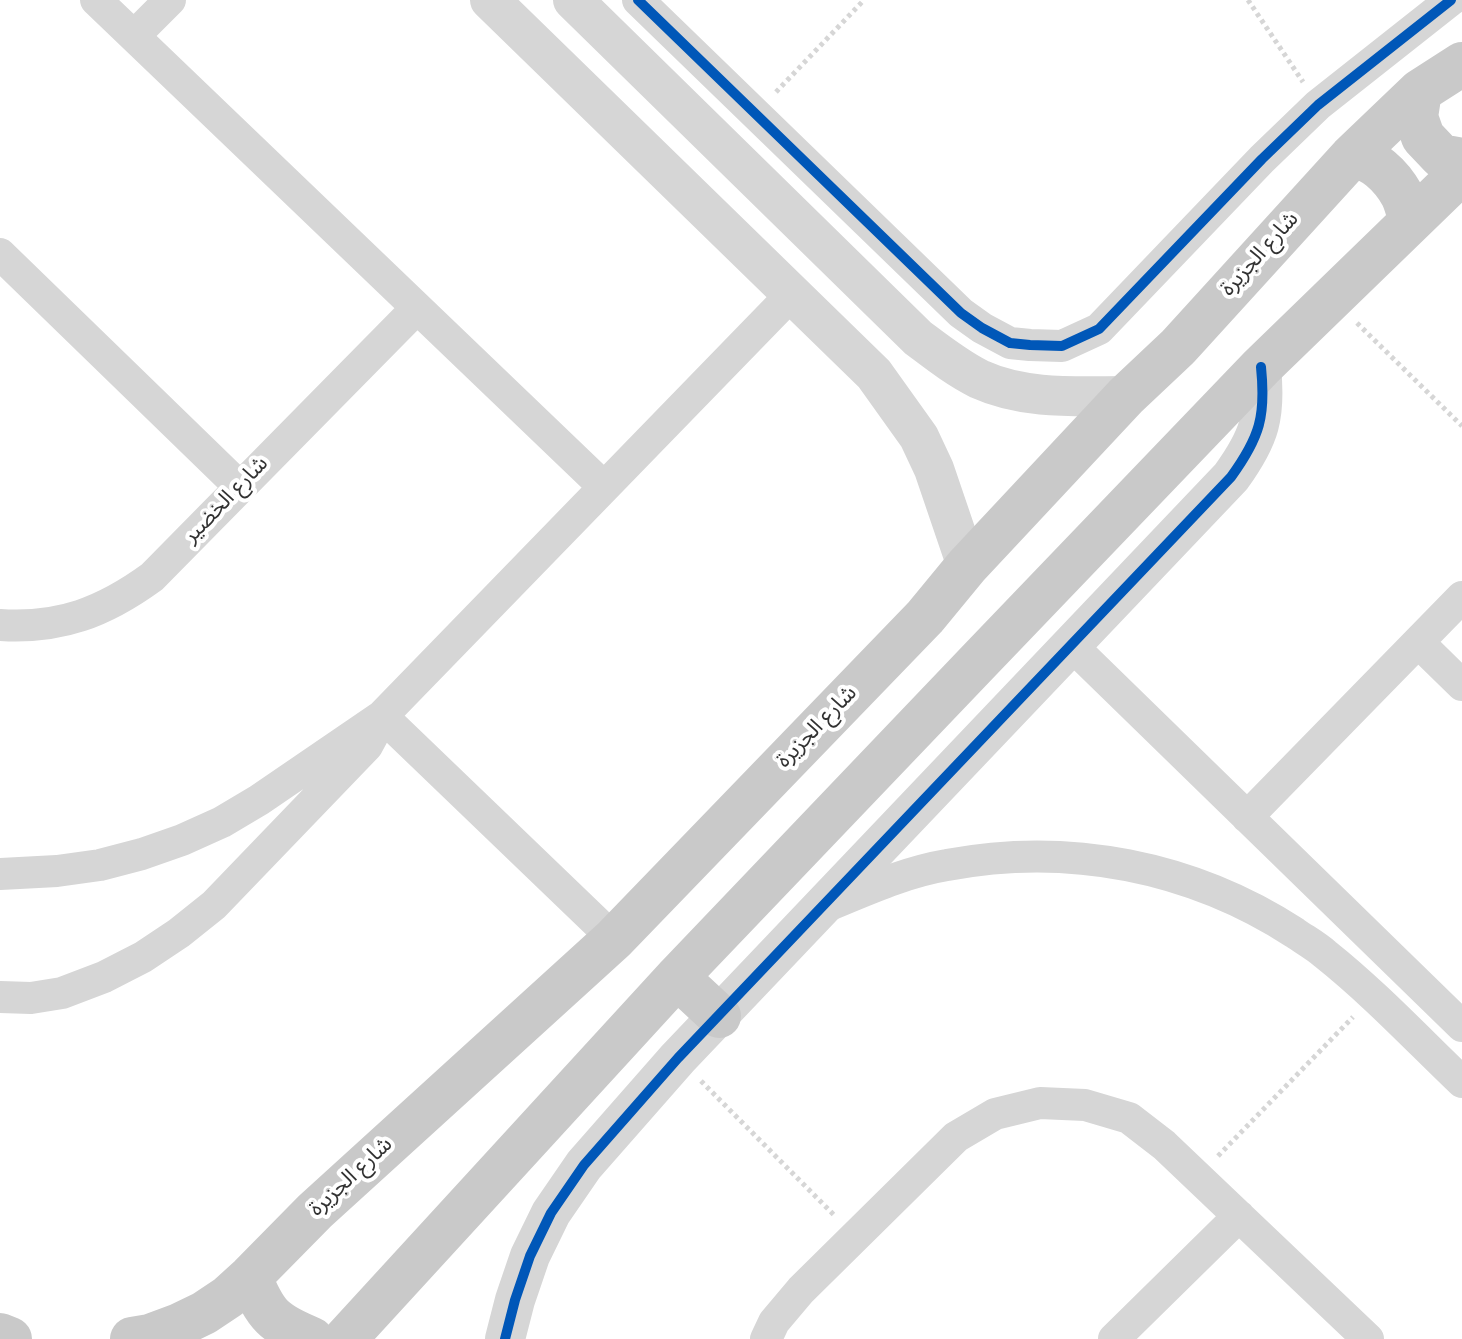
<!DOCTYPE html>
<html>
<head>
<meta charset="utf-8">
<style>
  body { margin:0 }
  canvas { display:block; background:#fff }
</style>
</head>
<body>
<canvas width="1462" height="1339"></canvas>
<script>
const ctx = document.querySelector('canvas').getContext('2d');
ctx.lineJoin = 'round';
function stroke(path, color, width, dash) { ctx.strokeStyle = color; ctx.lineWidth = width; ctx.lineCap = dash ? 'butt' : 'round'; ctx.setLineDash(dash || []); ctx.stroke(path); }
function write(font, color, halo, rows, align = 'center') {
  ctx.font = font + ' Overpass,"Noto Sans Arabic",sans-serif'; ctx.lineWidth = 8; ctx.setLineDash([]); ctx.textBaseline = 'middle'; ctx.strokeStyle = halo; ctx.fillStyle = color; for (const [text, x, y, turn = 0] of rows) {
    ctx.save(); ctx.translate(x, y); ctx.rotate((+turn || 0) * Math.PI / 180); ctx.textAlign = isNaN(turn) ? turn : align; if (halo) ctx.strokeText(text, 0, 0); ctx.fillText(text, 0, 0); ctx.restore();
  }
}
const path = new Path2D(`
  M1248,0L1303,82
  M776,92L864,0
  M1357,323L1462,426
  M701,1081L835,1216
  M1218,1156L1353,1017`);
const minor = new Path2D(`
  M96,0L604,487
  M638,0L961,313L982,328L1010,343L1030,345L1062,346L1099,329L1262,159L1318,105L1451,0
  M134,36L170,0
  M0,254L240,487
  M0,625C60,629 104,612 152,577L417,308
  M1418,642L1462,685
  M1071,645L1462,1026
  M382,716L614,939
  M1247,817L1462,597
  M0,874L57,871L100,865L142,854L182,840L222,822L259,800L382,716L792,294
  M827,906C866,890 905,872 947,865C1068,842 1192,866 1295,933C1305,940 1316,946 1325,954C1374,993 1417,1039 1462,1082
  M0,997L31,998L62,993L104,977L143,957L179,933L214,905L367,746L374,733
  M766,1339L774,1322L801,1290L956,1137L995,1114L1040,1103L1085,1105L1129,1118L1164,1145L1368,1339
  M1114,1339L1239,1216`);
const tertiary = new Path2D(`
  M490,0L874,374L919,437L934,469L967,566
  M573,0L918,338C938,353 957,368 979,379C1025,400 1077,396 1126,396
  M505,1339L515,1300L530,1256L551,1213L584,1165L678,1058L1231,477C1260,437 1266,416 1261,367`);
const primary = new Path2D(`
  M1420,91L1416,117L1423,137L1441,156L1462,160
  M1351,157C1372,156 1392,177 1402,195C1406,203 1408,213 1411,221
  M677,977L719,1016
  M250,1277C266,1316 273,1323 312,1339
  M0,1335L10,1339
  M132,1339L150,1336L177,1326L204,1313L228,1297L250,1277L315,1211L614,939L925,617L967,566L1126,396L1178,347L1351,157L1420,91L1462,64
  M345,1339L677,977L977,663L1261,367L1462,172`);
const cycleway = new Path2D(`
  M638,0L961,313L982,328L1010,343L1030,345L1062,346L1099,329L1262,159L1318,105L1451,0
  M505,1339L515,1300L530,1256L551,1213L584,1165L678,1058L1231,477C1260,437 1266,416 1261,367`);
const streetNames = [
  ["شارع الجزيرة",1261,255,-48],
  ["شارع الخضير",227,501,-46],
  ["شارع الجزيرة",818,728,-46],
  ["شارع الجزيرة",352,1178,-43]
];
stroke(path, '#d6d6d6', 5, [4, 4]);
stroke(minor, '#d6d6d6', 32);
stroke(tertiary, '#d6d6d6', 40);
stroke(primary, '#c9c9c9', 44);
stroke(cycleway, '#0057b8', 10);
write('22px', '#323232', '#fff', streetNames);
</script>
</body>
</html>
